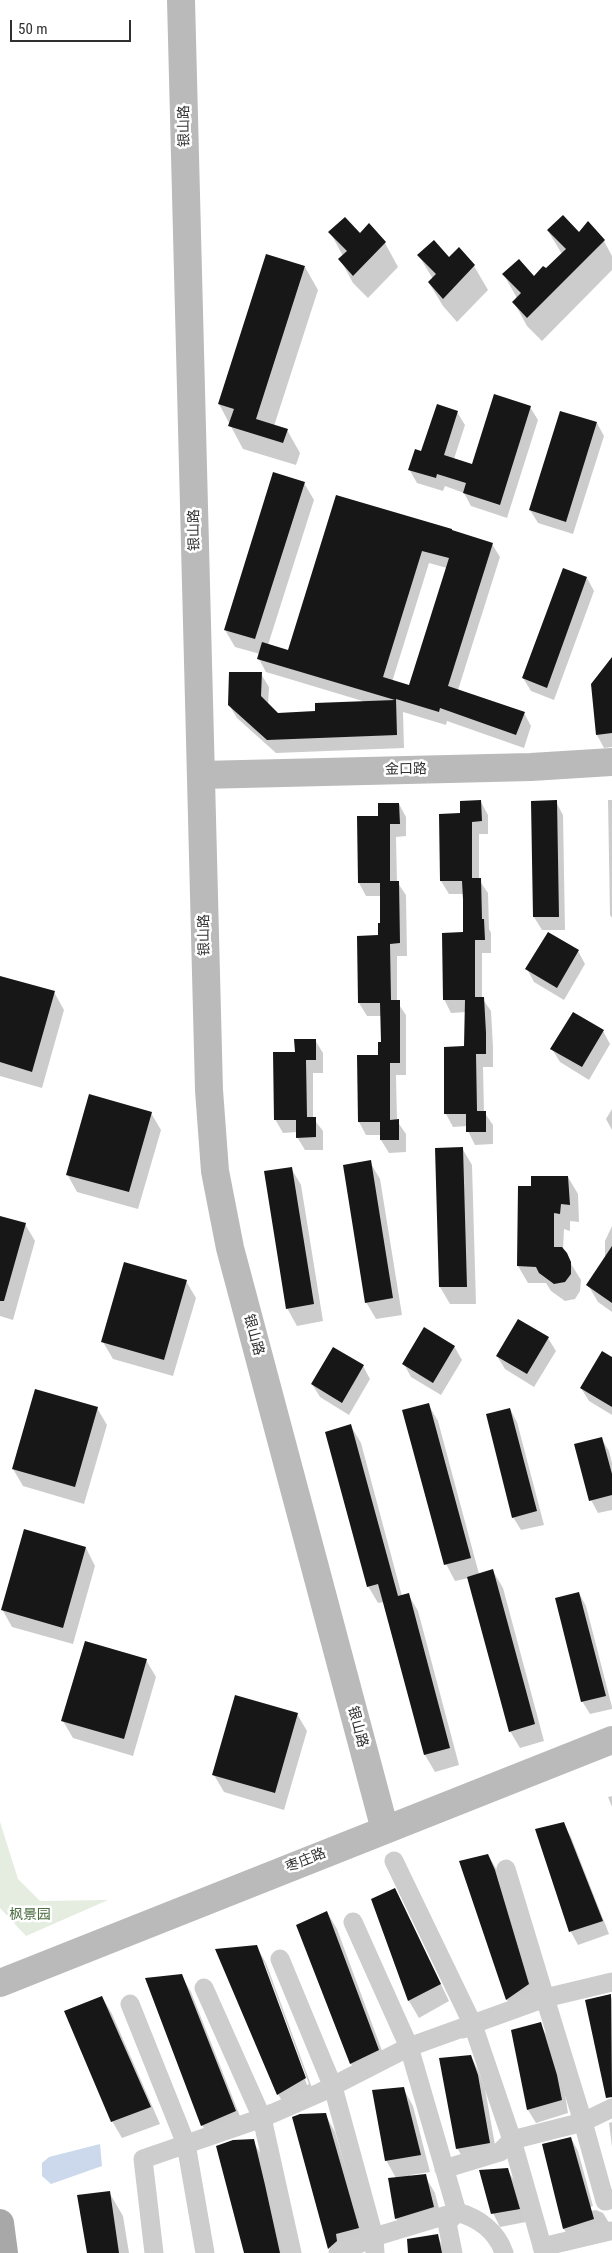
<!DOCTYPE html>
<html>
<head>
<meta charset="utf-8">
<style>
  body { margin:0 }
  #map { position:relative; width:612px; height:2253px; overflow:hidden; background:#fff; font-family:"Roboto Condensed",sans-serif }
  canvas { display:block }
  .scale { position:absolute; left:10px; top:20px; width:121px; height:22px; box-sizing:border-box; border:2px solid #303030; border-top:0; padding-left:6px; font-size:15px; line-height:18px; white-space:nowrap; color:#303030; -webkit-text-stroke:4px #fff; paint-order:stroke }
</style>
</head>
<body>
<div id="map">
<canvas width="612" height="2253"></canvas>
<div class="scale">50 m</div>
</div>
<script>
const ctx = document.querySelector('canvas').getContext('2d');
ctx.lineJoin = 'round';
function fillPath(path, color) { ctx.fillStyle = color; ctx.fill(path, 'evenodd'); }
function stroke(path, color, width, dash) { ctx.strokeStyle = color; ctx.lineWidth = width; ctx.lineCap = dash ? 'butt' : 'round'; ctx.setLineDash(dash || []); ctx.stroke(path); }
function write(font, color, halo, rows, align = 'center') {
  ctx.font = font + ' "Roboto Condensed","Noto Sans SC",sans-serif'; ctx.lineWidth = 5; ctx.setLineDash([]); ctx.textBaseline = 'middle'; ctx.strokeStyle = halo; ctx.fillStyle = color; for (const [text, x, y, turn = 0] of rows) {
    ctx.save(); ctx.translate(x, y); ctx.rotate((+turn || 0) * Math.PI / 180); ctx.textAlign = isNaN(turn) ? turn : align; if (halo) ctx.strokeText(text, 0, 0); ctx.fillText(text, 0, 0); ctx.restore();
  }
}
const green = new Path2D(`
  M0,1822L18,1879L40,1901L108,1900L26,1936L0,1908Z`);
const water = new Path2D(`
  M100,2144L102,2166L51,2184L42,2176V2163L49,2157Z`);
const shadow = new Path2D(`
  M548,231L579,233L604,241L612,256V270L542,341L527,326L514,302L517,298L504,275L534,278L546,270L562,254Z
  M330,232L360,235L385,243L398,267L368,298L353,283L340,259L343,256Z
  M459,248L474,266L488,290L457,322L443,306L429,283L433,279L419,256L449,258Z
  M305,267L318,290L274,426L287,430L300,453L296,465L243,449L219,404Z
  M530,407L538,420L507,518L471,506L464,493L445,486L443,491L417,483L409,469L457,412L465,425L454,459L473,465Z
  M597,423L604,436L573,534L538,523L530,510Z
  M304,483L314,500L268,645L289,652L337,497L492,544L500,557L458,690L524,713L531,726L524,748L447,721L446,725L403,712L404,748L276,753L237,718L229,705L261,674L269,687L268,705L278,715L316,712L366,702L266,672L259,659L260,654L235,647L225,630ZM429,563L447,568L410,687L392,682Z
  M587,578L594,591L554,700L531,691L523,678Z
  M612,659V747L604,748L597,735Z
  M608,800H612V918L610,915Z
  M481,802L488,815V834H479V880L488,893L489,929L491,933V953H482V998L491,1011L493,1047V1067H483L484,1112L493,1125V1144L475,1145L468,1131V1126L453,1127L446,1114L466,1048V1012L451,1013L444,999L464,934V894H449L441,881L461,815Z
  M532,802H556L563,815L565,930H542L534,917Z
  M399,804L406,817V836L396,837L397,882L406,895L407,956H397V1002L406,1015V1075H396L397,1121L406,1134V1152L389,1153L381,1140V1135H366L359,1122L382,1043L381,1016H367L359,1003L380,937L381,896H366L359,883L379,817Z
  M578,951L585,964L564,1000L534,982L527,969Z
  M0,977L54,992L64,1010L42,1088L0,1076Z
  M603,1031L610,1044L589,1080L560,1062L552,1049Z
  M315,1040L323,1053V1073H313V1118L323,1131V1150H305L297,1137V1132L283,1133L275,1119L296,1053Z
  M612,1109V1130L606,1119Z
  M151,1113L161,1130L138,1209L77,1192L67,1174Z
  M462,1148L472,1165L476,1304H450L440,1287L436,1149Z
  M370,1162L380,1179L402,1315L376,1319L366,1302Z
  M291,1168L301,1185L323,1321L297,1326L287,1308Z
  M568,1177L578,1194L579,1222L570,1221V1231L564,1229L563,1251L581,1280L580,1291L575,1299L565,1301L551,1291L546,1283H528L518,1266L519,1187H532Z
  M0,1217L25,1224L35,1241L13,1320L0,1316Z
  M612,1226V1312L598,1302L588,1285L605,1259V1241Z
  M186,1281L196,1298L173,1376L113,1359L103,1342Z
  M548,1338L556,1351L534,1387L505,1369L497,1356Z
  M454,1346L462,1360L441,1395L411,1377L404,1364Z
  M612,1358V1415L589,1401L581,1388Z
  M363,1366L370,1379L349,1415L320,1397L312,1384Z
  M428,1404L438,1421L479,1574L493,1571L503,1588L544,1741L520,1748L510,1731L469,1578L455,1581L446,1564Z
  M97,1408L107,1425L84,1504L23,1486L13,1469Z
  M510,1409L517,1422L544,1525L521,1530L513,1517Z
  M351,1426L361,1443L402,1596L408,1594L418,1611L459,1765L435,1772L425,1755L384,1602L378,1603L368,1586Z
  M601,1438L609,1451L612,1463V1510L598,1513L591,1500Z
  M86,1548L95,1566L73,1644L12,1627L2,1609Z
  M579,1593L586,1606L612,1707V1709L590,1714L582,1701Z
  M146,1660L156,1677L133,1756L73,1738L63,1721Z
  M297,1714L307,1731L284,1810L224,1792L214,1775Z
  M612,1796V1807L608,1797Z
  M563,1824L571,1837L609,1934L578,1945L571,1932L537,1830Z
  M488,1855L498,1872L538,2001L517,2016L507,2000L461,1862Z
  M372,1900L404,1907L449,2001L419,2018L409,2001Z
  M327,1912L337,1929L388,2067L361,2081L351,2064L298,1925Z
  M256,1946L266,1963L315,2096L288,2111L278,2094ZM262,1962H264L309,2084L307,2085Z
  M181,1975L191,1992L245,2129L212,2142L202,2125Z
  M610,1995L612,1999V2099L605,2087Z
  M102,1997L112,2014L160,2124L122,2138L112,2121Z
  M540,2024L548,2037L564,2089L568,2113L536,2123L528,2110L513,2031Z
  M471,2057L478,2070L485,2089L497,2156L465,2161L457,2148Z
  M403,2088L413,2106L430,2172L410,2175V2177L425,2176L435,2193L443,2224L406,2235L396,2218V2178L386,2160Z
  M325,2114L335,2132L368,2245L331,2253L293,2118Z
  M612,2122V2147L609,2123Z
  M571,2138L578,2151L593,2206L575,2212L576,2214L596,2210L603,2213L611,2226L571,2242L564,2229Z
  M253,2141L263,2158L286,2253H246Z
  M507,2169L515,2182L526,2222L500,2227L493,2213Z
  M109,2192L123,2216L129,2253H89Z
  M437,2235L446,2253H410Z`);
const building = new Path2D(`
  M563,215L579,232L588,221L605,240L527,318L512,302L521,293L502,274L519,259L534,276L543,266L546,268L566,249L547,230Z
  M345,217L360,233L369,223L386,242L353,276L338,259L347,251L328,232Z
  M434,240L449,257L459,247L475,265L443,299L428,282L436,274L417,255Z
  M266,254L305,266L256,419L288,429L283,443L228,426L234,409L218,404Z
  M494,394L531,406L500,505L463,493L466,483L437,474L436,478L408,470L415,449L421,451L437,404L458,411L444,455L472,464Z
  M560,411L597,422L566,522L529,510Z
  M273,472L305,482L255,639L224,630Z
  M336,495L452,529V530L493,543L448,686L525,712L516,735L440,708L439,712L396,699L397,735L267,740L228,705L229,672H262L261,696L278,713L315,711V703L395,700L257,659L262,642L288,650ZM422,551L449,558L409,685L383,677Z
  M563,568L587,577L547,688L522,678Z
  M612,657V733L596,735L591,684Z
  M481,800L482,821L472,822V878H481L482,919H484L485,940H475V997H484L486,1033V1054H476L477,1111H486V1132H466V1114H444V1047L464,1046L465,1000H443L442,933L463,932V899L462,881H440L439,814L460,813V801Z
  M557,800L559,917H533L531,801Z
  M378,803H399L400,824H390V881H399L400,943L390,944L391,1000H400V1063H390V1120L399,1119V1140H380V1122H358L357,1055H378V1042H381L380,1003H358L357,936L378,935V923H380V883H358L357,816H378Z
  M548,932L579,950L557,988L525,969Z
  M0,976L55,991L32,1072L0,1062Z
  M573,1012L604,1030L582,1067L550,1049Z
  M294,1039H316V1060H306L307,1117H316V1137L296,1138V1120H274L273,1052H295Z
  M89,1094L152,1112L129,1192L66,1175Z
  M463,1147L467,1287H439L435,1148Z
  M371,1160L393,1298L365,1303L343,1165Z
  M292,1167L314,1304L286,1309L264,1171Z
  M531,1176H568L570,1205L561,1204L560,1214L554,1213V1247H562L567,1253L571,1262V1274L565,1282L554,1284L539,1273L536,1267L517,1266L518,1186H531Z
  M0,1216L26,1223L4,1301H0Z
  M612,1246V1303L586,1285Z
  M124,1262L187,1280L164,1360L101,1342Z
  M518,1319L549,1337L527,1374L496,1356Z
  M424,1327L455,1346L433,1383L402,1364Z
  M333,1347L364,1365L342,1403L311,1384Z
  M602,1351L612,1357V1407L580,1388Z
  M35,1389L98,1407L75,1487L12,1469Z
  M429,1403L471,1558L444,1565L402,1410Z
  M510,1408L537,1511L512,1518L486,1414Z
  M351,1424L398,1596L409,1593L450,1748L424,1755L378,1584L367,1587L325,1432Z
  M602,1437L612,1474V1495L589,1501L574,1444Z
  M24,1529L86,1547L63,1628L1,1610Z
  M493,1569L535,1724L509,1732L467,1577Z
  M579,1592L606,1696L581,1702L555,1598Z
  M85,1641L147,1659L124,1739L61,1721Z
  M235,1695L298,1713L275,1793L212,1775Z
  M564,1822L603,1921L569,1932L535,1829Z
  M488,1854L495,1870L529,1984L506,2000L459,1861Z
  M395,1888L441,1984L408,2001L371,1899Z
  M327,1911L379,2050L350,2064L296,1925Z
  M257,1945L306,2078L277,2095L215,1949Z
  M182,1974L236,2111L201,2126L145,1978Z
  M611,1994L612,2097L606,2098L585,2000Z
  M102,1996L151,2107L111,2122L64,2011Z
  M541,2022L557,2075L562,2100L527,2110L511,2030Z
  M471,2055L478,2075L490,2143L456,2149L439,2058Z
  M404,2087L421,2155L385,2161L372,2090Z
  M326,2113L359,2228L336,2234L337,2241L328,2249L292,2117L300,2114Z
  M571,2137L594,2219L563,2229L542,2144Z
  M254,2139L265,2185L280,2253H244L216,2146L233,2140Z
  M508,2168L520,2209L491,2214L479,2170Z
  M426,2174L434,2207L395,2219L388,2178Z
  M110,2191L119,2253H87L77,2195Z
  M438,2234L442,2253H408L407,2239Z`);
const street = new Path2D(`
  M394,1861L473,2025L463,2029
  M353,1922L409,2047L420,2043
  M280,1959L333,2087
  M204,1988L262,2118L273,2113
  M130,2004L186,2144L205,2253
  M321,2092L409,2047
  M612,2108L583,2122L605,2201L612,2199
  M444,2169L500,2152L512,2140L473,2025
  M542,2247L610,2231
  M154,2253L143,2159L262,2118
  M292,2253L262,2118L333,2087L374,2237L457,2212L409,2047L545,1998L506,1869
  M338,2253L374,2237L375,2253
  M453,2253L447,2223L457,2212C478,2218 497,2231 504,2253
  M544,2253L512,2140L583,2122L545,1998L612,1982`);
const secondary = new Path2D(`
  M181,0L209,1090L215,1171L230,1248L385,1830
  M201,775L531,767L612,762
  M0,1983L612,1740`);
const primary = new Path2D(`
  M0,2223L4,2253`);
const streetNames = [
  ["银山路",185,126,-91],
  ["银山路",195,530,-91],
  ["金口路",406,770,-1],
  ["银山路",205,935,-91],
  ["银山路",253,1335,75],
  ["银山路",357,1727,75],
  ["枣庄路",306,1861,-22]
];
const parkNames = [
  ["枫景园",30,1915]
];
fillPath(green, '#e4eddf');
fillPath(water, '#ccd9ec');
fillPath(shadow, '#0003');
fillPath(building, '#171717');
stroke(street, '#cdcdcd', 19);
stroke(secondary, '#bababa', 28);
stroke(primary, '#a8a8a8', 28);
write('14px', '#303030', '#fff', streetNames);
write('14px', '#4a6c3e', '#fff', parkNames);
</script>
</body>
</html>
